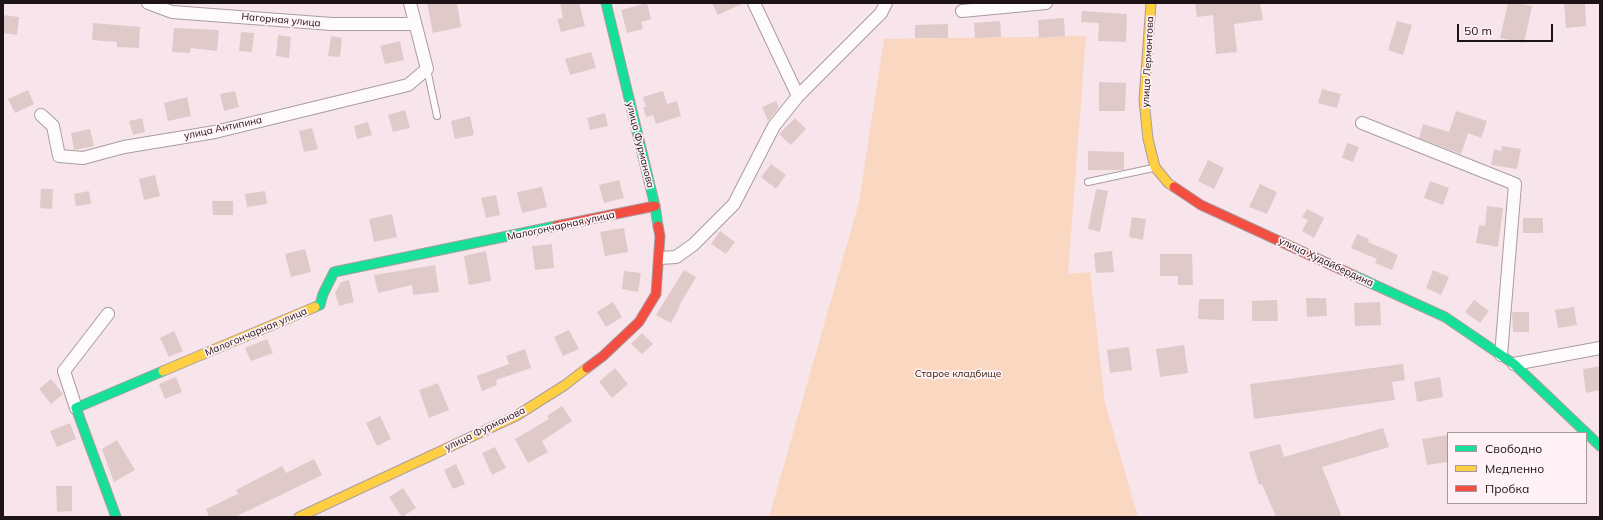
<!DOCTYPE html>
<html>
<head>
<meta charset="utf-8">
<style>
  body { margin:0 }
  #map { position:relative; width:1603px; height:520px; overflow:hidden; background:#f7e5eb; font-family:Mulish,sans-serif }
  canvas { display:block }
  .frame { position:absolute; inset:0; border:4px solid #1d1216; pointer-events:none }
  .legend { position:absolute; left:1447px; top:432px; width:140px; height:72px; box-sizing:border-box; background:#fff1f5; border:1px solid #a5989c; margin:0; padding:5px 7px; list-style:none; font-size:12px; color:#1d1216 }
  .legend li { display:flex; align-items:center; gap:8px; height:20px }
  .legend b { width:20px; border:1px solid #a5989c }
  .scale { position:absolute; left:1457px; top:24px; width:96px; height:18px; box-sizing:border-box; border:2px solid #1d1216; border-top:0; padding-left:5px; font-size:12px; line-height:14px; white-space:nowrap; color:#1d1216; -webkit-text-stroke:3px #fff1f5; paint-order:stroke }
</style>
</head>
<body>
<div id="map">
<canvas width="1603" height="520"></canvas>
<div class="frame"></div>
<ul class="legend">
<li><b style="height:5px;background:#16e098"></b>Свободно</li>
<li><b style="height:5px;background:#ffcf43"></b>Медленно</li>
<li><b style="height:5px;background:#f24e42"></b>Пробка</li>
</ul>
<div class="scale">50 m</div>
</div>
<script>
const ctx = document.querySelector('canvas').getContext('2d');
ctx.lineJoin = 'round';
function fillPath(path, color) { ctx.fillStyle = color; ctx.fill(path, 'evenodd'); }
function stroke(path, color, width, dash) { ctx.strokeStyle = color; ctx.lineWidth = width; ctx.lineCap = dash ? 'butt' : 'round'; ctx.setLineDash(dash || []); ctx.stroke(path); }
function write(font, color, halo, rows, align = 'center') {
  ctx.font = font + ' Mulish,sans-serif'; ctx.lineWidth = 3.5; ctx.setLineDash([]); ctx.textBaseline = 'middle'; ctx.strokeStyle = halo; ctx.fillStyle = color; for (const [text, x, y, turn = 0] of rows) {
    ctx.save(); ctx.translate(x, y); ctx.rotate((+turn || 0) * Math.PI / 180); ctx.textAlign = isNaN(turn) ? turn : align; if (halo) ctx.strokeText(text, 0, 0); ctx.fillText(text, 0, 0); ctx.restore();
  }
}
const green = new Path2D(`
  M1086,36L1068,274L1090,272L1105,403L1138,517H769L859,202L884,39Z`);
const building = new Path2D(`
  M427,3H457L461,27L433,33Z
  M560,3H579L585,26L561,32L557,19L563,18Z
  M647,3L651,19L641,22L643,29L627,33L621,10Z
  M712,3H744L718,15Z
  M1195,3H1260L1263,20L1234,24L1237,52L1216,54L1213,15L1197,17Z
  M1508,3H1516L1532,6L1524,43L1500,38Z
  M1564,3H1585L1586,26L1566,28Z
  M1082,11L1127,14L1126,42L1098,41L1099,23L1081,22Z
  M3,15L19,17L17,35L3,33Z
  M1064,18L1065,36L1039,38L1038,20Z
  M1000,21L1001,37L975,38L974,23Z
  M1397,21L1412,25L1403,55L1388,50Z
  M93,23L140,27L139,48L117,47V42L92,40Z
  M948,24V38H915V25Z
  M174,28L219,30L217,51L191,48L190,53L172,52Z
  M241,32L254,33L252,52L239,51Z
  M278,35L291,37L289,58L276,56Z
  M331,36L342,38L340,57L328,56Z
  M400,41L404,60L385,64L380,46Z
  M591,52L596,68L570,75L565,59Z
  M1099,82L1126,83L1125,111H1099Z
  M1322,89L1341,94L1337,108L1318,103Z
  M28,90L34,104L15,113L8,99Z
  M235,91L239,107L224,111L220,94Z
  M663,91L667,104L677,101L681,116L656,124L653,115L646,117L643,107H646L643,97Z
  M187,97L191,116L168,121L164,103Z
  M776,101L779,107L768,121L762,107Z
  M405,110L410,128L393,132L388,115Z
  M1456,111L1487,121L1481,138L1468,133L1461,154L1419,138L1423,124L1449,132Z
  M605,113L608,126L590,130L587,118Z
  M470,116L474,135L455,139L451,121Z
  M142,118L145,132L133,135L129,121Z
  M795,118L806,129L791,145L779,134Z
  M368,122L372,135L357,139L354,126Z
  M312,128L318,149L304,152L299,131Z
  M90,129L94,146L74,150L71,133Z
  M1347,143L1359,147L1353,162L1342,158Z
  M1502,146L1521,149L1517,169L1491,165L1494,149L1501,151Z
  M1088,151L1124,152V170H1088Z
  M1208,160L1224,168L1214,189L1198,181Z
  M771,164L786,175L776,189L761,177Z
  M155,175L160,196L144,200L139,179Z
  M619,180L624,198L604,203L599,185Z
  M1430,181L1449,188L1443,205L1424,198Z
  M1260,184L1277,192L1267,214L1249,207Z
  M542,187L547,207L522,213L517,192Z
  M41,189H53L52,209L40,208Z
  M1096,189L1108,191L1100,232L1088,229Z
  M89,191L91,204L76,206L74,194Z
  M265,191L267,204L247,207L245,194Z
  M496,195L500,215L486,218L481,198Z
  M212,201H233V215H213Z
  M1487,206L1503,208L1498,247L1476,243L1479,225L1485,226Z
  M1307,209L1324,218L1314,238L1302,231L1308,220L1302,217Z
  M392,214L397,237L374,242L369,219Z
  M1132,217L1146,219L1143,240L1129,237Z
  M1523,218H1543V233H1523Z
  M624,228L628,252L605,256L600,232Z
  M720,231L735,242L726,254L711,244Z
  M1357,234L1369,239L1368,242L1398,255L1392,270L1375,263L1377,259L1351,248Z
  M552,244L554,268L535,270L532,246Z
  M305,249L311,272L291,277L285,254Z
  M486,251L491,281L469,285L464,256Z
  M1112,251L1114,272L1096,273L1094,253Z
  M1160,254H1192L1193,285H1178V276H1160Z
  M435,265L439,292L413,295L412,285L378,293L374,275Z
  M684,270L696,277L679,306H680L671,323L656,315Z
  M1433,270L1449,277L1441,295L1426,288Z
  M624,271L641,273L638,292L622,289Z
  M349,280L354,302L339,306L335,293L341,282Z
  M1306,298H1326L1327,316L1307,317Z
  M1199,299H1224V320L1198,319Z
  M1277,300L1278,321H1252V301Z
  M1474,300L1489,311L1480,323L1465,312Z
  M613,302L622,317L606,327L597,312Z
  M1380,302L1381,325L1355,326L1354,303Z
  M1574,307L1577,325L1558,328L1555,310Z
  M1512,312H1529V332H1513Z
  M569,330L579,349L563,356L554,337Z
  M174,331L183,351L169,357L160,338Z
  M642,333L653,344L642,354L631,344Z
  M267,339L273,353L251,361L245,348Z
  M1184,345L1188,373L1160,377L1156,349Z
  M1129,347L1132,370L1110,373L1107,350Z
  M525,349L531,368L496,380L497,385L482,391L477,376L509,364L506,356Z
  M1403,364L1405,380L1392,382L1395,400L1254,419L1250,384Z
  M1600,366V390L1586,393L1583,369Z
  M615,368L628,384L612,398L599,382Z
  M176,377L182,392L165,399L159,384Z
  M1440,377L1443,397L1417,402L1414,382Z
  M51,379L63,394L51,404L39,389Z
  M438,383L449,410L429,418L419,390Z
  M562,406L572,421L542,441L548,452L528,463L515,439L549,419L547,416Z
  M380,416L391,439L377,446L366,423Z
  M70,423L76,439L57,447L50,431Z
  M1383,428L1389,447L1322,467L1342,517H1276L1262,484L1259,485L1249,452L1280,444L1284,457Z
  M1448,435V462L1427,465L1422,439Z
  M117,440L135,470L114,482L102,449Z
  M495,447L506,468L492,475L482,453Z
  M314,459L322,475L235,517H209L206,509L238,494L236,490L282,466L286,473Z
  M456,464L465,484L453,489L444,470Z
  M56,486H72V511L57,512Z
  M403,488L416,508L402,517L389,497Z`);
const lane = new Path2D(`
  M427,69L437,116
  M1088,182L1153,168`);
const street = new Path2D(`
  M148,3L172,12L332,24H415
  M754,3L798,96
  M962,11L1046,3
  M41,115L53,126L59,156L83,158L124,147L215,132L408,85L427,69L410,3
  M1362,123L1515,184L1501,355
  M660,258L676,257L693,245L734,204L774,126L798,96L881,13L886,3
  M1514,364L1600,348
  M76,408L64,371L108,314`);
const fast = new Path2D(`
  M606,3L655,206L658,226
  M1353,275L1445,317L1514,364L1600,446
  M315,307L320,305L323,294L334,272L556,226
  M116,517L76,408L163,371`);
const slow = new Path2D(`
  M1151,3L1144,100L1148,139L1155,167L1168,183L1174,187
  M163,371L315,307
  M299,517L516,416L565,385L587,368`);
const jam = new Path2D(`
  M1174,187L1201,205L1353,275
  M556,226L655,206
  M587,368L603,356L639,322L656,294L660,236L658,226`);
const streetNames = [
  ["Нагорная улица",281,20,5],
  ["улица Лермонтова",1148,62,-87],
  ["улица Антипина",223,128,-12],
  ["улица Фурманова",640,145,76],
  ["Малогончарная улица",561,226,-12],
  ["улица Худайбердина",1326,262,25],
  ["Малогончарная улица",256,332,-23],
  ["улица Фурманова",485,429,-26]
];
const parkNames = [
  ["Старое кладбище",958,374]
];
fillPath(green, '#fad7c0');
fillPath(building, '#dfcac9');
stroke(lane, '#aa9ca1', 8);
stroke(street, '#aa9ca1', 14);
stroke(fast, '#aa9ca1', 11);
stroke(slow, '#aa9ca1', 11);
stroke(jam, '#aa9ca1', 11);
stroke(lane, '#fefbfc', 6);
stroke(street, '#fefbfc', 12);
stroke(fast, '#16e098', 9);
stroke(slow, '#ffcf43', 9);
stroke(jam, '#f24e42', 9);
write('10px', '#1d1216', '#fff1f5', streetNames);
write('10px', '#39240f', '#fff1f5', parkNames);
</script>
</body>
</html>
